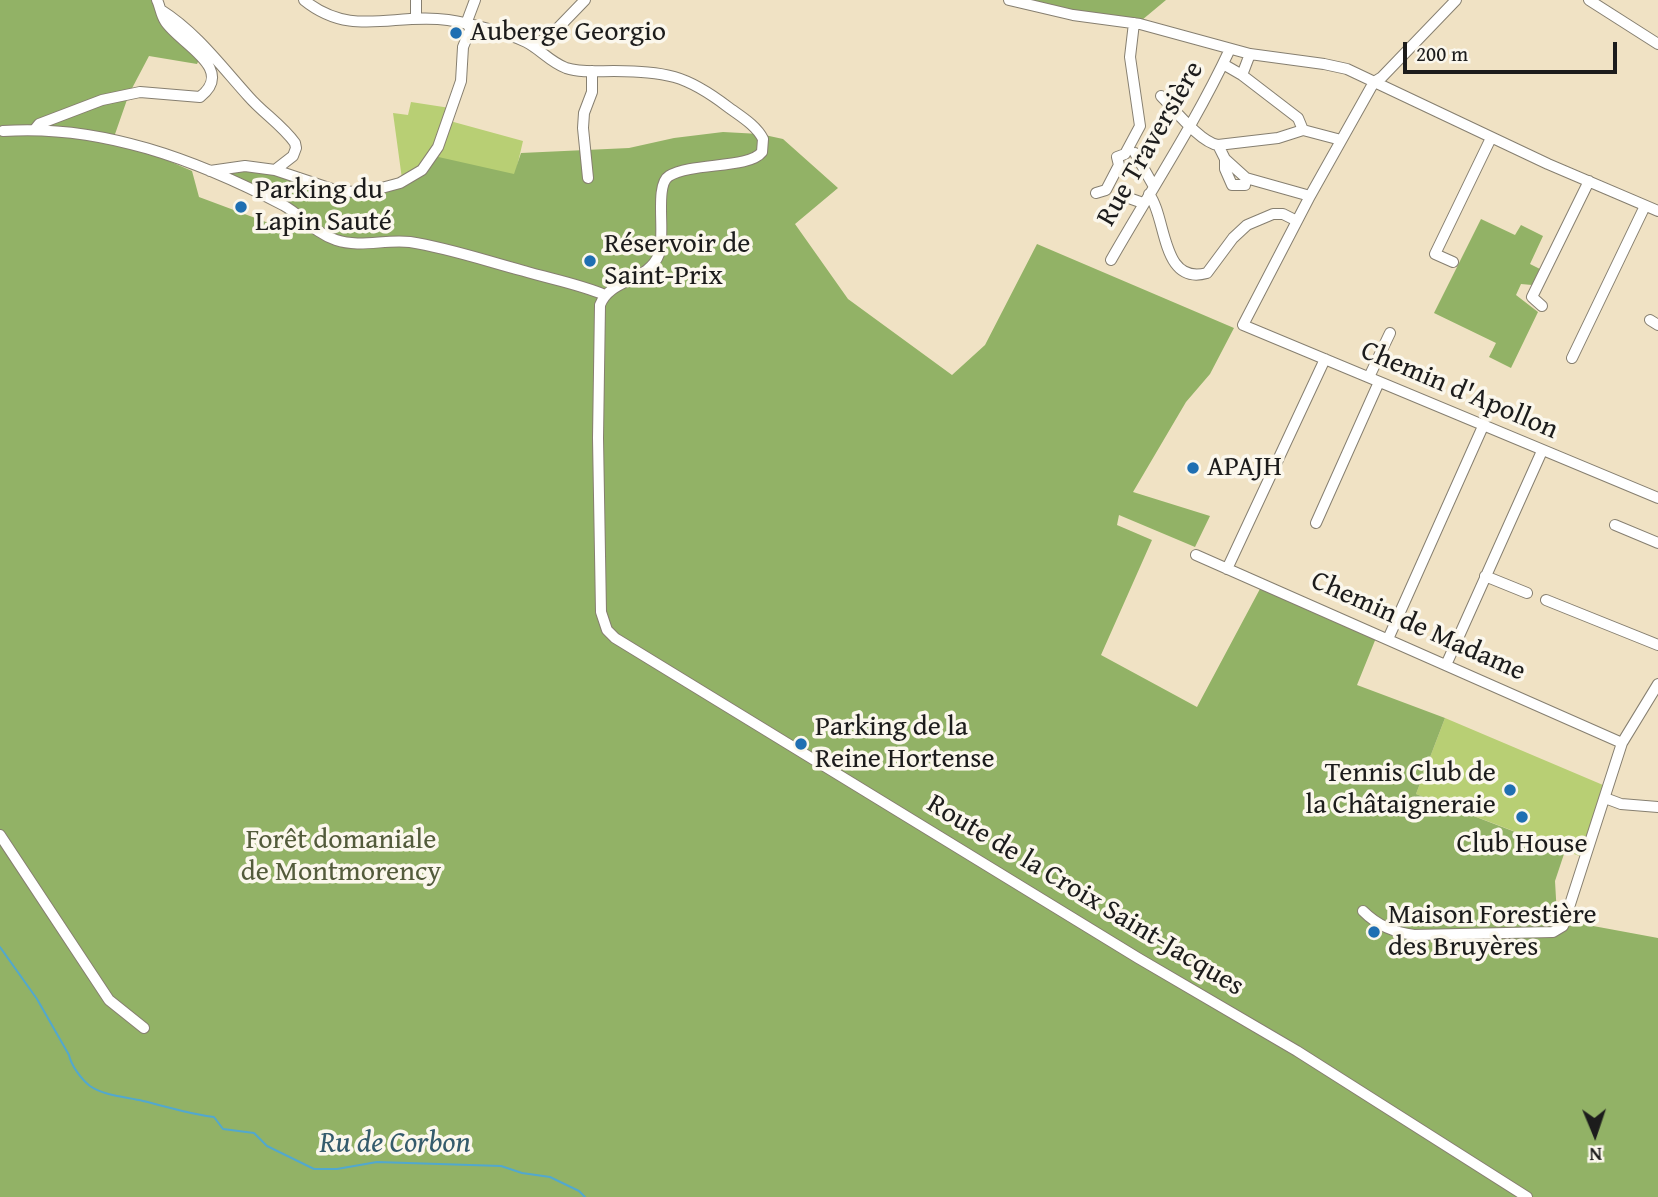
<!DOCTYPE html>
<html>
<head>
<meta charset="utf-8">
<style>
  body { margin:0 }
  #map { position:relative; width:1658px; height:1197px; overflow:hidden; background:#f0e2c4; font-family:"Gentium Book Plus",serif }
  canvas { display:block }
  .north { position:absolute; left:1560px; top:1099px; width:70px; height:70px; -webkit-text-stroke:5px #fbf7ec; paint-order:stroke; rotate:178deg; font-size:19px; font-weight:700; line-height:28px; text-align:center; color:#1c1c1c }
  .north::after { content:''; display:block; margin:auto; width:24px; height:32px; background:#1c1c1c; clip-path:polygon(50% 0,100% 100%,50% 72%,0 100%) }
  .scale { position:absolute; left:1403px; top:42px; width:214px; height:32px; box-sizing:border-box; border:4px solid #1c1c1c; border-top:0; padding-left:9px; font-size:21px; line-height:24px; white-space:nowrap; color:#1c1c1c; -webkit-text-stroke:5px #fbf7ec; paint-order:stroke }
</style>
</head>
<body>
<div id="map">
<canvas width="1658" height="1197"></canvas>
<div class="north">N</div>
<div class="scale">200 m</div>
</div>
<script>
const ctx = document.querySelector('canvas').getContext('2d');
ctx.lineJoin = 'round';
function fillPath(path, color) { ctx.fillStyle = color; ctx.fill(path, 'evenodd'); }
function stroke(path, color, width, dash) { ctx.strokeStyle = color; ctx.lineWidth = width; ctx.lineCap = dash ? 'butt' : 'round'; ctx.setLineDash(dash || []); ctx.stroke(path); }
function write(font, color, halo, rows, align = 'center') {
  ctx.font = font + ' "Gentium Book Plus",serif'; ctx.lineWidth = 7; ctx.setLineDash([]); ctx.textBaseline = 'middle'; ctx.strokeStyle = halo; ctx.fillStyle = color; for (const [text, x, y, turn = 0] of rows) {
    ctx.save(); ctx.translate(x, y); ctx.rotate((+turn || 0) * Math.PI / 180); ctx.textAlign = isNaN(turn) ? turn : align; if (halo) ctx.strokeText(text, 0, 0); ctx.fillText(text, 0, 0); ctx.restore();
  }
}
const green = new Path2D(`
  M411,102L450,108L428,160L402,179L393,113L408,115Z
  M450,121L523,141L495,261L363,193L412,178Z
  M1445,718L1603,785L1582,857L1416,794Z`);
const forest = new Path2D(`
  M0,0H153L204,49L197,64L149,56L129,94L114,137L192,171L199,197L274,225L289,209L209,171L245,166L335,190L393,187L434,156L514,174L521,153L629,148L674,138L723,132L760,134L783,139L838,188L795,224L848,299L952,375L985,345L1037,244L1234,328L1210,374L1186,402L1133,492L1210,516L1195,547L1119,515L1117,525L1152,540L1101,655L1197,707L1261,587C1300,604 1337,623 1376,638L1357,685L1445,718L1416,794L1565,851L1555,881L1557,916H1566L1577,923L1658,938V1197H0Z
  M1032,0H1166L1142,20L1055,7Z
  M1481,219L1515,235L1521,225L1543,236L1530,264L1540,269L1532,285L1521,284L1516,295L1538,312L1511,368L1489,357L1496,343L1434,313Z`);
const stream = new Path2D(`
  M0,947L37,999L69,1055C71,1065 81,1079 90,1086C104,1096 127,1097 143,1101C169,1107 187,1114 214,1117L223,1129L254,1133L267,1146L314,1169H337L377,1162L501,1166L522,1173L550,1177L579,1191L585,1197`);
const minor = new Path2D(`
  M304,0C352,39 395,12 448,20C468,23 508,33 526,42C540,49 550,62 566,68C581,73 598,71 614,71C666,72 685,74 728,107C740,116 756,125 763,139L762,152C749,169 692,162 669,176C654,185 666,236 659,254C649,282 610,278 600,305L598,438L601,612L607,630L615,638L1138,958L1297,1051L1527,1197
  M416,0V18
  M1009,0L1073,15L1140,24L1250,54L1324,64L1347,69L1548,164L1658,211
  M1456,0L1382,77L1374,82L1310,196L1243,325L1658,498
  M1589,0L1658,44
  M161,10C196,32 221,66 249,97C263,113 282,125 295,143L296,148L293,156L275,170
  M466,24L475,0
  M534,47L556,30L585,0
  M1223,64L1242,75L1298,118L1303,130
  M1242,75L1250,54
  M1161,96C1174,109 1201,143 1218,145L1225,159L1246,178L1310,196
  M35,129L39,124L102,100L140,92L200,97C237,68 178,43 165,21C161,15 160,6 157,0
  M3,131C101,124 197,160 283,205C301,215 315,233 336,240C360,248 385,239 410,242C449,248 486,261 524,271C551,279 579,284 605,295
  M1218,145L1278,138L1303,130L1341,140
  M1135,153L1153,185
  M1225,159V169L1232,185H1245L1246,178
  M210,171L245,166L275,170L335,190L363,193L400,183L422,170L438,147L461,81L463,47L472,25
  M588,178L583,128L584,113L592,92V71
  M1096,193L1106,190L1119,165L1117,157L1125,154L1140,126L1130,57L1134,23
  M1149,194C1167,218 1161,286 1207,273L1233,238L1247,225L1273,214H1283L1297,221
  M1123,196L1143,203
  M1111,260C1151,190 1196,122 1230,49
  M1453,262L1435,254L1491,138
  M1542,306L1532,297L1589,181
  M1650,320L1658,325
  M1572,358L1645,206
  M1369,377L1390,333
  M1316,523L1379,382
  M1615,525L1658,543
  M1196,555L1622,743
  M1227,569L1325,359
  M1485,576L1527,593
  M1546,600L1658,645
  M1388,639L1484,424
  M1446,665L1542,451
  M1605,798L1621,804L1658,807
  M0,835L109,1000L144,1028
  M1363,911C1378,926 1394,932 1414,935L1553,932L1563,926L1622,743L1658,684`);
const markers = [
  [456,33,7,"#1f6fb2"],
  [241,207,7,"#1f6fb2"],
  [590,261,7,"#1f6fb2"],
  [1193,468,7,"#1f6fb2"],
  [801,744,7,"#1f6fb2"],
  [1510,790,7,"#1f6fb2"],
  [1522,817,7,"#1f6fb2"],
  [1374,932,7,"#1f6fb2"]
];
const poiNames = [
  ["Auberge Georgio",470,33],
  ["Parking du",255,191],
  ["Lapin Sauté",255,223],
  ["Réservoir de",604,245],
  ["Saint-Prix",604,277],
  ["APAJH",1207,468],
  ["Parking de la",815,728],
  ["Reine Hortense",815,760],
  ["Tennis Club de",1496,774,"right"],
  ["la Châtaigneraie",1496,806,"right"],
  ["Club House",1522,845,"center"],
  ["Maison Forestière",1388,916],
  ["des Bruyères",1388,948]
];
const streetNames = [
  ["Rue Traversière",1151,144,-60],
  ["Chemin d'Apollon",1459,391,23],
  ["Chemin de Madame",1418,627,24],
  ["Route de la Croix Saint-Jacques",1085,896,31]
];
const parkNames = [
  ["Forêt domaniale",341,841],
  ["de Montmorency",341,873]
];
const waterNames = [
  ["Ru de Corbon",395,1144]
];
fillPath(green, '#b8cf74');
fillPath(forest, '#92b266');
stroke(stream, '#52a8ce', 2);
stroke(minor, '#867f70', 12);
stroke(minor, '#fff', 10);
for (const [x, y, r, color] of markers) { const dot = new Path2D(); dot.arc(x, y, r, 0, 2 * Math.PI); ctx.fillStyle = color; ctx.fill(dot); stroke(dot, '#fbf7ec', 2.5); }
write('28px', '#1c1c1c', '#fbf7ec', poiNames, 'left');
write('28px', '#1c1c1c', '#fbf7ec', streetNames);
write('28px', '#535b3b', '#fbf7ec', parkNames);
write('italic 30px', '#345b6c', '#fbf7ec', waterNames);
</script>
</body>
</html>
